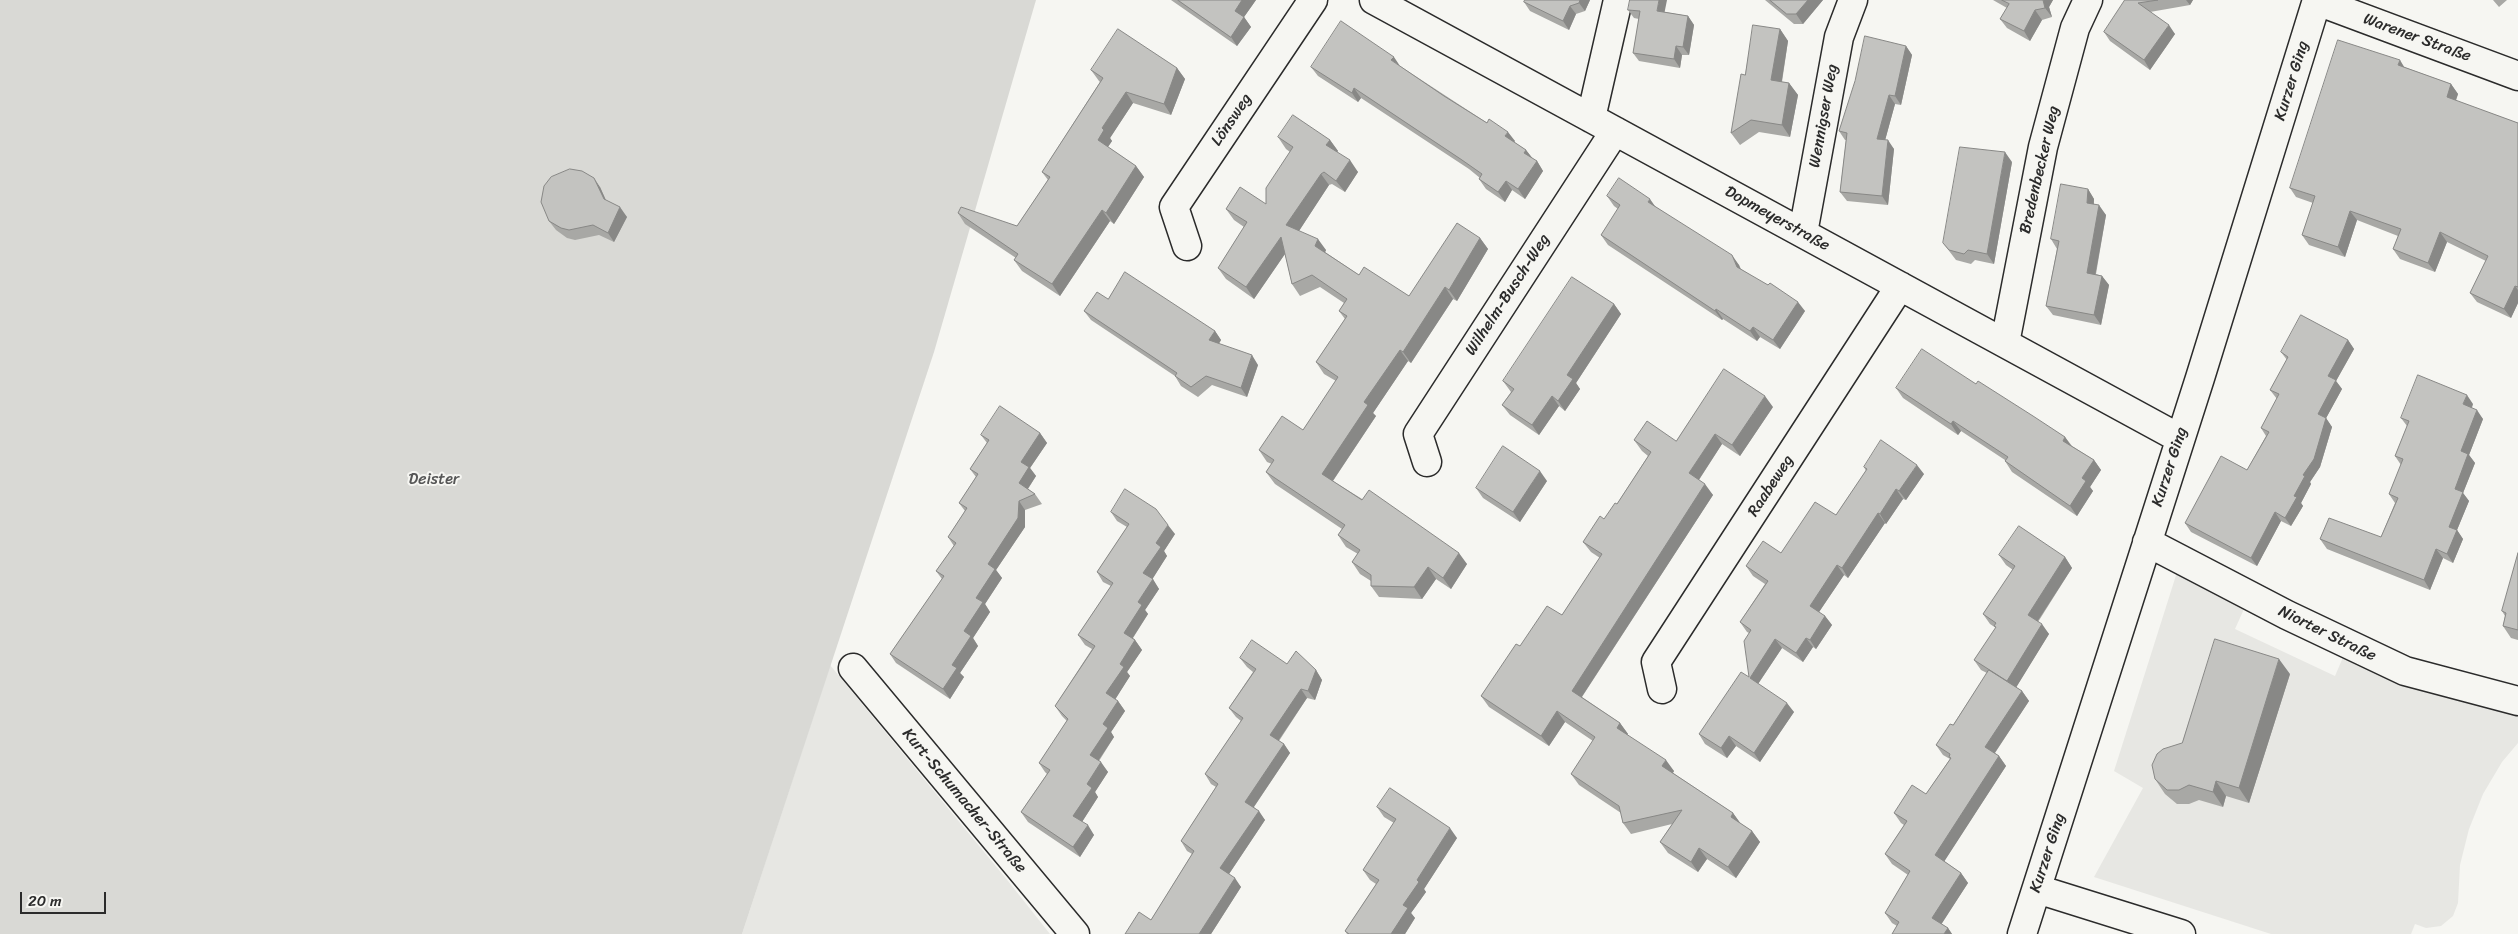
<!DOCTYPE html>
<html>
<head>
<meta charset="utf-8">
<style>
  body { margin:0 }
  #map { position:relative; width:2518px; height:934px; overflow:hidden; background:#f6f6f2; font-family:Sriracha,sans-serif }
  canvas { display:block }
  .scale { position:absolute; left:20px; top:892px; width:86px; height:22px; box-sizing:border-box; border:2px solid #2b2b2b; border-top:0; padding-left:6px; font-size:15px; line-height:18px; white-space:nowrap; color:#2b2b2b; -webkit-text-stroke:4px #f6f6f2; paint-order:stroke }
</style>
</head>
<body>
<div id="map">
<canvas width="2518" height="934"></canvas>
<div class="scale">20 m</div>
</div>
<script>
const ctx = document.querySelector('canvas').getContext('2d');
ctx.lineJoin = 'round';
function fillPath(path, color) { ctx.fillStyle = color; ctx.fill(path, 'evenodd'); }
function stroke(path, color, width, dash) { ctx.strokeStyle = color; ctx.lineWidth = width; ctx.lineCap = dash ? 'butt' : 'round'; ctx.setLineDash(dash || []); ctx.stroke(path); }
function write(font, color, halo, rows, align = 'center') {
  ctx.font = font + ' Sriracha,sans-serif'; ctx.lineWidth = 4; ctx.setLineDash([]); ctx.textBaseline = 'middle'; ctx.strokeStyle = halo; ctx.fillStyle = color; for (const [text, x, y, turn = 0] of rows) {
    ctx.save(); ctx.translate(x, y); ctx.rotate((+turn || 0) * Math.PI / 180); ctx.textAlign = isNaN(turn) ? turn : align; if (halo) ctx.strokeText(text, 0, 0); ctx.fillText(text, 0, 0); ctx.restore();
  }
}
const built = new Path2D(`
  M2178,569L2240,601L2244,609L2235,629L2335,676L2344,655L2518,713V743L2502,762L2483,794L2469,829L2460,865L2458,903L2453,916L2441,926L2426,928L2415,924L2411,934H2271L2094,877L2143,788L2114,771Z
  M830,665L1008,881L1050,934H742Z`);
const green = new Path2D(`
  M0,0H1036L934,352L742,934H0Z`);
const minor = new Path2D(`
  M1374,0L2179,438
  M2317,1L2518,76
  M1591,118L1618,0
  M1803,233L1839,37L1853,0
  M1187,246L1174,207L1313,0
  M2005,343L2043,147L2075,28L2088,0
  M1427,462L1418,434L1615,131
  M2147,542L2287,615L2405,671L2518,701
  M853,668L1075,934
  M1662,689L1656,662L1900,286
  M2037,889L2181,934
  M2022,934L2200,378L2317,0`);
const wall = new Path2D(`
  M1171,0H1256L1244,17L1251,27L1237,46Z
  M1525,0H1590L1585,11L1576,14L1569,30L1530,11L1524,2Z
  M1765,0H1823L1803,24H1794Z
  M1993,0H2053L2049,7L2052,17L2042,20L2030,41L2007,28L2000,19L2007,8Z
  M2125,0H2193L2190,5L2150,12L2175,34L2150,70L2110,41L2104,32Z
  M2493,0H2507L2499,7Z
  M1628,10L1665,12L1688,16L1694,25L1689,55H1682L1680,68L1639,61L1633,53L1639,19L1634,18Z
  M1780,29L1788,41L1782,82L1789,83L1798,95L1790,137L1759,132L1740,145L1731,133L1745,75Z
  M1906,46L1912,55L1901,105L1895,104L1885,140L1894,149L1888,205L1847,201L1840,192L1846,140H1845L1839,131Z
  M1400,66L1515,141L1514,142L1526,150L1533,159L1537,161L1543,171L1525,199L1512,190L1505,202L1486,189L1479,179L1480,178L1469,169L1361,98L1358,102L1318,76L1311,67Z
  M2404,67L2451,84L2458,94L2456,101L2518,123V303L2511,318L2477,302L2470,293L2486,261L2447,242L2435,272L2400,259L2393,249L2398,236L2357,220L2345,257L2309,245L2302,235L2313,203L2296,197L2290,188Z
  M1177,68L1185,79L1171,115L1133,103L1110,138L1112,141L1108,147L1136,166L1144,177L1114,224L1110,221L1060,296L1022,271L1014,260L1016,258L965,224L958,213L1017,226L1048,180L1042,172L1100,82L1099,81L1091,70Z
  M1278,137L1330,140L1338,151L1337,152L1358,172L1345,192L1332,184L1329,185L1299,231L1326,250L1325,252L1359,275L1409,296L1480,238L1488,249L1457,301L1453,299L1411,363L1408,361L1373,413L1376,416L1333,481L1467,564L1451,589L1436,579L1422,599L1379,597L1371,586V581L1360,574L1352,562L1358,554L1346,547L1338,535L1342,529L1275,484L1266,472L1272,464L1267,462L1259,450L1303,430L1336,381L1324,374L1316,362L1345,319L1339,311L1344,303L1320,287L1300,296L1292,284L1285,254L1254,299L1226,279L1218,268L1244,227L1234,220L1226,209L1266,204L1290,152L1286,149Z
  M2012,162L1994,264L1975,260L1971,264L1956,260L1943,243Z
  M600,187L606,201L627,217L614,242L599,235L575,240L567,238L556,230L549,221Z
  M2088,189L2094,199V204L2106,215L2096,274L2102,276L2109,285L2101,325L2053,315L2046,306L2057,249L2051,239Z
  M1607,196L1656,207L1739,265L1741,269L1805,311L1780,349L1760,337L1757,341L1723,319L1722,320L1608,245L1601,235L1618,209L1614,206Z
  M1108,299L1215,331L1221,340L1219,344L1258,365L1247,397L1212,385L1198,397L1181,386L1175,376L1091,320L1084,311Z
  M1614,304L1621,314L1576,383L1580,389L1565,411L1559,406L1539,435L1510,415L1502,405L1511,392L1503,381Z
  M2348,340L2354,349L2336,381L2342,389L2326,418L2332,427L2320,467L2310,482L2311,484L2301,503L2303,506L2291,526L2281,521L2257,566L2191,532L2185,523L2247,470L2266,436L2261,428L2277,399L2270,390L2287,360L2281,352Z
  M1976,384L2065,437L2072,446L2094,460L2101,470L2090,487L2093,491L2077,516L2012,472L2005,461V460L1961,431L1958,435L1903,398L1896,388Z
  M2473,404L2472,408L2483,419L2469,455L2475,463L2463,493L2469,501L2457,530L2463,539L2453,563L2443,558L2430,590L2327,549L2320,539L2381,537L2395,503L2389,494L2401,465L2395,456L2407,426L2401,418Z
  M1773,407L1740,456L1722,444L1699,480L1713,495L1582,697L1620,723L1628,734L1627,735L1674,771L1673,773L1733,813L1740,823L1752,831L1760,842L1736,878L1707,859L1698,872L1668,853L1660,842L1672,824L1631,834L1623,823L1621,813L1579,785L1571,774L1593,741L1565,722L1549,746L1489,707L1481,696L1520,646L1562,615L1600,558L1591,552L1583,542L1604,519L1617,504L1648,456L1642,451L1634,440L1676,441Z
  M1040,433L1047,443L1030,468L1036,476L1028,489L1035,494L1042,504L1025,510V527L996,570L1002,578L985,604L990,612L973,638L978,646L960,673L964,677L950,699L896,663L890,654L942,579L936,571L954,546L948,537L965,511L959,503L976,477L970,469L987,443L981,435Z
  M1864,467L1924,474L1906,500L1903,499L1886,524L1885,523L1848,578L1844,575L1819,612L1825,616L1832,625L1816,649L1813,647L1803,662L1782,648L1758,684L1794,712L1760,762L1736,746L1727,758L1705,744L1699,734L1749,677V633L1747,632L1740,622L1765,584L1753,576L1746,566L1781,553L1836,515L1866,471Z
  M1547,481L1520,522L1483,498L1476,488Z
  M1111,512L1175,534L1164,551L1167,556L1152,579L1159,589L1145,610L1148,614L1133,638L1135,640L1142,650L1127,672L1130,676L1115,699L1118,701L1125,711L1111,732L1114,737L1099,761L1108,772L1095,792L1098,797L1082,822L1094,835L1080,857L1028,822L1021,812L1047,774L1045,772L1039,763L1067,721L1062,716L1055,706L1092,649L1085,645L1078,635L1111,586L1103,582L1097,572L1127,527L1117,521Z
  M2518,553V640L2511,638L2503,626L2505,616L2502,611Z
  M1999,555L2065,557L2072,568L2038,622L2049,634L2016,687L2022,691L2029,701L1995,753L1999,756L2006,766L1944,861L1961,873L1968,883L1941,924L1948,928L1952,934H1892L1897,926L1892,923L1885,913L1908,875L1892,864L1885,854L1904,825L1901,823L1894,813L1926,794L1950,759L1943,755L1936,745L1953,725L1987,673L1981,670L1974,660L1996,628L1990,624L1983,614L2013,570L2006,565Z
  M1240,658L1287,664L1316,670L1322,680L1315,700L1307,698L1279,741L1284,744L1290,753L1254,807L1265,820L1229,874L1241,887L1211,934H1125L1151,920L1192,854L1187,851L1181,841L1216,787L1211,784L1205,774L1241,721L1236,717L1229,708L1253,672L1247,667Z
  M2290,674L2249,803L2226,796L2223,807L2199,800L2189,804H2177L2165,794L2155,779L2182,743Z
  M1377,807L1457,838L1424,889L1426,892L1411,913L1415,918L1405,934H1347L1345,931L1376,884L1370,880L1363,870L1394,823L1384,817Z`);
const shadedWall = new Path2D(`
  M1242,0H1256L1244,17L1251,27L1237,46L1231,37L1235,11Z
  M1580,0H1590L1585,11L1579,3Z
  M1659,0H1667L1663,20L1657,11Z
  M1808,0H1823L1803,24L1796,14Z
  M2043,0H2053L2049,7L2052,17L2045,8Z
  M2186,0H2193L2190,5Z
  M1570,6L1576,14L1569,30L1563,21Z
  M2035,10L2042,20L2030,41L2024,31Z
  M1688,16L1694,25L1689,55L1683,47Z
  M2169,25L2175,34L2150,70L2144,60Z
  M1780,29L1788,41L1780,92L1771,80Z
  M1676,46L1682,55L1680,68L1674,59Z
  M1906,46L1912,55L1901,105L1895,96Z
  M1394,57L1400,66L1391,60Z
  M2400,60L2406,70L2398,65Z
  M1177,68L1185,79L1171,115L1164,104Z
  M1789,83L1798,95L1790,137L1782,125Z
  M2451,84L2458,94L2453,107L2447,97Z
  M1354,88L1361,98L1358,102L1352,93Z
  M1126,92L1133,103L1110,138L1112,141L1105,151L1098,140L1102,128Z
  M1889,95L1895,104L1883,148L1877,139Z
  M1508,132L1515,141L1512,145L1505,136Z
  M1330,140L1338,151L1334,156L1326,145Z
  M1888,140L1894,149L1888,205L1882,196Z
  M1526,150L1533,159L1524,153Z
  M2005,152L2012,162L1994,264L1987,254Z
  M1350,160L1358,172L1345,192L1336,181Z
  M1537,161L1543,171L1525,199L1518,189Z
  M1136,166L1144,177L1114,224L1106,213Z
  M1321,174L1329,185L1295,237L1286,225Z
  M594,178L600,187L610,209L604,199Z
  M1506,181L1512,190L1505,202L1498,192Z
  M2088,189L2094,199L2093,213L2087,203Z
  M1650,199L1657,209L1648,202Z
  M2099,205L2106,215L2094,282L2087,273Z
  M620,207L627,217L614,242L608,233Z
  M1102,210L1110,221L1060,296L1052,284Z
  M2350,211L2357,220L2345,257L2338,247Z
  M2440,232L2447,242L2435,272L2428,263Z
  M1281,237L1289,248L1254,299L1246,287Z
  M1480,238L1488,249L1457,301L1449,290Z
  M1318,239L1326,250L1323,257L1315,246Z
  M1732,255L1739,265L1743,277L1737,267Z
  M2102,276L2109,285L2101,325L2094,315Z
  M2515,286L2518,290V303L2511,318L2504,309Z
  M1445,287L1453,299L1411,363L1403,352Z
  M1798,302L1805,311L1780,349L1773,340Z
  M1614,304L1621,314L1576,383L1580,389L1565,411L1558,401L1567,375Z
  M1716,309L1723,319L1722,320L1715,311Z
  M1753,327L1760,337L1757,341L1750,331Z
  M1215,331L1221,340L1215,349L1209,340Z
  M2348,340L2354,349L2336,381L2342,389L2324,422L2318,414L2328,376Z
  M1400,350L1408,361L1373,413L1376,416L1330,485L1322,474L1364,402Z
  M1252,355L1258,365L1247,397L1241,388Z
  M2467,395L2473,404L2469,413L2463,404Z
  M1552,396L1559,406L1539,435L1532,425Z
  M1765,396L1773,407L1740,456L1732,445Z
  M2477,410L2483,419L2469,455L2475,463L2463,493L2469,501L2457,530L2463,539L2453,563L2447,554L2449,527L2461,451Z
  M2326,418L2332,427L2320,467L2310,482L2311,484L2301,503L2303,506L2291,526L2285,518Z
  M1953,421L1961,431L1958,435L1951,424Z
  M1040,433L1047,443L1030,468L1036,476L1025,493L1019,483L1021,462Z
  M1715,434L1722,444L1696,484L1689,473Z
  M2065,437L2072,447L2063,441Z
  M2094,460L2101,470L2090,487L2093,491L2077,516L2070,506L2082,478Z
  M1917,465L1924,474L1906,500L1899,491Z
  M1540,471L1547,481L1520,522L1513,512Z
  M1705,484L1713,495L1579,701L1572,691Z
  M1896,489L1903,499L1886,524L1880,514Z
  M1019,501L1025,510V527L996,570L1002,578L985,604L990,612L973,638L978,646L960,673L964,677L950,699L943,689L952,665L988,564Z
  M2275,512L2281,521L2257,566L2251,558Z
  M1878,513L1885,523L1848,578L1842,568Z
  M1168,525L1175,534L1164,551L1167,556L1150,583L1143,573L1156,543Z
  M2436,549L2443,558L2430,590L2424,580Z
  M1459,553L1467,564L1451,589L1443,578Z
  M2065,557L2072,568L2035,625L2028,615Z
  M1837,565L1844,575L1817,615L1810,606Z
  M1428,567L1436,579L1422,599L1414,587Z
  M1153,579L1159,589L1145,610L1148,614L1130,642L1124,633L1138,602Z
  M1825,616L1832,625L1816,649L1810,640Z
  M2042,624L2049,634L2014,691L2007,681Z
  M1806,638L1813,647L1803,662L1796,653Z
  M1775,639L1782,648L1756,687L1750,678Z
  M1135,640L1142,650L1127,672L1130,676L1113,703L1106,693L1120,664Z
  M2279,659L2290,674L2249,803L2239,788Z
  M1316,670L1322,680L1315,700L1308,691Z
  M1301,689L1307,698L1276,744L1270,735Z
  M2022,691L2029,701L1992,757L1985,747Z
  M1118,701L1125,711L1111,732L1114,737L1096,764L1090,755L1103,724Z
  M1787,703L1794,712L1760,762L1754,753Z
  M1557,711L1565,722L1549,746L1541,736Z
  M1620,723L1628,734L1625,739L1617,728Z
  M1729,736L1736,746L1727,758L1721,748Z
  M1284,744L1290,753L1251,811L1245,802Z
  M1999,756L2006,766L1942,865L1935,855Z
  M1666,760L1674,771L1670,777L1662,766Z
  M1101,762L1108,772L1095,792L1098,797L1080,825L1073,816L1087,784Z
  M2216,781L2226,796L2223,807L2213,792Z
  M1259,811L1265,820L1227,877L1220,868Z
  M1733,813L1741,824L1731,817Z
  M1088,825L1094,835L1080,857L1073,847Z
  M1450,828L1457,838L1424,889L1426,892L1411,913L1415,918L1405,934H1391L1403,905L1417,880Z
  M1752,831L1760,842L1736,878L1728,867Z
  M1699,848L1707,859L1698,872L1691,862Z
  M1961,873L1968,883L1939,928L1932,918Z
  M1235,878L1241,887L1211,934H1199Z
  M1948,928L1952,934H1944Z`);
const building = new Path2D(`
  M1178,0H1242L1235,11L1244,17L1231,37Z
  M1525,0H1580L1579,3L1570,6L1563,21L1524,2Z
  M1630,0H1659L1657,11L1688,16L1683,47L1676,46L1674,59L1633,53L1640,11L1628,10Z
  M1770,0H1808L1796,14H1787Z
  M2002,0H2043L2045,8L2035,10L2024,31L2000,19L2009,4Z
  M2125,0H2158L2138,3L2169,25L2144,60L2104,32Z
  M1341,21L1394,57L1391,60L1444,96L1487,123L1489,119L1508,132L1505,136L1526,150L1524,153L1537,161L1518,189L1506,181L1498,192L1479,179L1482,174L1462,160L1354,88L1352,93L1311,67Z
  M1753,25L1780,29L1771,80L1789,83L1782,125L1751,120L1731,133L1741,74L1745,75Z
  M1118,29L1177,68L1164,104L1126,92L1102,128L1104,130L1098,140L1136,166L1106,213L1102,210L1052,284L1014,260L1018,254L958,213L961,207L1017,226L1050,177L1042,172L1103,78L1091,70Z
  M1865,36L1906,46L1895,96L1889,95L1877,139L1888,140L1882,196L1840,192L1847,133L1839,131L1855,81Z
  M2338,40L2400,60L2398,65L2451,84L2447,97L2518,123V287L2515,286L2504,309L2470,293L2488,256L2440,232L2428,263L2393,249L2401,229L2350,211L2338,247L2302,235L2315,196L2290,188Z
  M1293,115L1330,140L1326,145L1350,160L1336,181L1324,172L1321,174L1286,225L1318,239L1315,246L1359,275L1364,267L1409,296L1457,223L1480,238L1449,290L1445,287L1403,352L1400,350L1364,402L1368,405L1322,474L1362,500L1369,490L1459,553L1443,578L1428,567L1414,587L1371,586V575L1352,562L1360,550L1338,535L1345,525L1266,472L1274,460L1259,450L1282,416L1303,430L1338,377L1316,362L1347,316L1339,311L1347,299L1312,275L1292,284L1281,237L1246,287L1218,268L1247,222L1226,209L1240,187L1266,204V188L1293,147L1278,137Z
  M1960,147L2005,152L1987,254L1968,250L1964,254L1949,250L1943,243Z
  M570,169L582,171L594,178L604,199L620,207L608,233L593,225L569,230L561,228L549,221L541,202L544,186L551,177Z
  M1619,178L1650,199L1648,202L1732,255L1737,267L1768,285L1770,283L1798,302L1773,340L1753,327L1750,331L1716,309L1715,311L1601,235L1620,205L1607,196Z
  M2061,184L2088,189L2087,203L2099,205L2087,273L2102,276L2094,315L2046,306L2059,241L2051,239Z
  M1125,272L1215,331L1209,340L1252,355L1241,388L1206,376L1191,387L1175,376L1177,373L1084,311L1097,292L1108,299Z
  M1572,277L1614,304L1567,375L1573,379L1558,401L1552,396L1532,425L1502,405L1514,389L1503,381Z
  M2301,315L2348,340L2328,376L2336,380L2318,414L2326,418L2314,459L2303,475L2305,476L2294,496L2297,497L2285,518L2275,512L2251,558L2185,523L2221,456L2247,470L2269,432L2261,428L2279,394L2270,390L2288,357L2281,352Z
  M1922,349L1976,384L1978,381L2033,416L2065,437L2063,441L2094,460L2082,478L2086,481L2070,506L2005,461L2008,457L1953,421L1951,424L1896,388Z
  M1724,369L1765,396L1732,445L1715,434L1689,473L1705,484L1572,691L1620,723L1617,728L1666,760L1662,766L1733,813L1731,817L1752,831L1728,867L1699,848L1691,862L1660,842L1682,810L1623,823L1619,806L1571,774L1595,737L1557,711L1541,736L1481,696L1516,644L1520,646L1547,606L1562,615L1602,554L1583,542L1600,516L1604,519L1615,503L1617,504L1651,452L1634,440L1647,421L1676,441Z
  M2418,375L2467,395L2463,404L2477,410L2461,451L2468,454L2455,489L2463,492L2449,527L2457,530L2447,554L2436,549L2424,580L2320,539L2329,518L2381,537L2398,498L2389,494L2403,459L2395,456L2409,421L2401,418Z
  M1000,406L1040,433L1021,462L1029,467L1019,483L1035,494L1019,501L1018,518L988,564L995,569L976,598L983,602L964,631L971,636L952,665L957,668L943,689L890,654L944,576L936,571L956,543L948,537L967,508L959,503L978,474L970,469L989,440L981,435Z
  M1881,440L1917,465L1899,491L1896,489L1880,514L1878,513L1842,568L1837,565L1810,606L1825,616L1810,640L1806,638L1796,653L1775,639L1750,678L1787,703L1754,753L1729,736L1721,748L1699,734L1741,672L1749,677L1744,641L1751,630L1740,622L1768,581L1746,566L1763,541L1781,553L1815,502L1836,515L1867,469L1864,467Z
  M1503,446L1540,471L1513,512L1476,488Z
  M1125,489L1156,509L1168,525L1156,543L1161,547L1143,573L1153,579L1138,602L1142,605L1124,633L1135,640L1120,664L1124,667L1106,693L1118,701L1103,724L1108,728L1090,755L1101,762L1087,784L1092,788L1073,816L1088,825L1073,847L1021,812L1050,770L1039,763L1068,719L1055,706L1095,646L1078,635L1113,583L1097,572L1129,524L1111,512Z
  M2019,526L2065,557L2028,615L2042,624L2007,681L1974,660L1996,627L1994,626L1996,623L1983,614L2015,566L1999,555Z
  M2518,553V630L2503,626L2506,613L2502,611Z
  M2215,639L2279,659L2239,788L2216,781L2213,792L2189,785L2179,790H2167L2155,779L2152,765L2157,754L2163,749L2182,743Z
  M1252,640L1287,664L1296,651L1316,670L1308,691L1301,689L1270,735L1284,744L1245,802L1259,811L1220,868L1235,878L1199,934H1125L1139,912L1151,920L1194,851L1181,841L1218,784L1205,774L1243,718L1229,708L1256,669L1240,658Z
  M1989,670L2022,691L1985,747L1999,756L1935,855L1961,873L1932,918L1948,928L1944,934H1892L1899,922L1885,913L1910,871L1885,854L1907,821L1894,813L1912,785L1926,794L1951,758L1949,757L1950,754L1936,745L1950,724L1953,725Z
  M1390,788L1450,828L1417,880L1419,882L1403,905L1408,908L1391,934H1349L1345,931L1379,880L1363,870L1396,819L1377,807Z`);
const streetNames = [
  ["Warener Straße",2417,38,20],
  ["Kurzer Ging",2292,81,-73],
  ["Wennigser Weg",1824,116,-80],
  ["Lönsweg",1232,120,-56],
  ["Bredenbecker Weg",2040,170,-77],
  ["Dopmeyerstraße",1777,219,29],
  ["Wilhelm-Busch-Weg",1508,295,-57],
  ["Kurzer Ging",2170,467,-72],
  ["Raabeweg",1771,486,-57],
  ["Niorter Straße",2327,634,26],
  ["Kurt-Schumacher-Straße",964,801,50],
  ["Kurzer Ging",2048,853,-72]
];
const parkNames = [
  ["Deister",434,480]
];
fillPath(built, '#e7e7e3');
fillPath(green, '#d9d9d5');
stroke(minor, '#2b2b2b', 31);
stroke(minor, '#f6f6f2', 28);
fillPath(wall, '#a8a8a5');
fillPath(shadedWall, '#888886');
fillPath(building, '#c3c3c0');
stroke(building, '#888886', 1);
write('16px', '#2b2b2b', '#f6f6f2', streetNames);
write('16px', '#565656', '#f6f6f2', parkNames);
</script>
</body>
</html>
